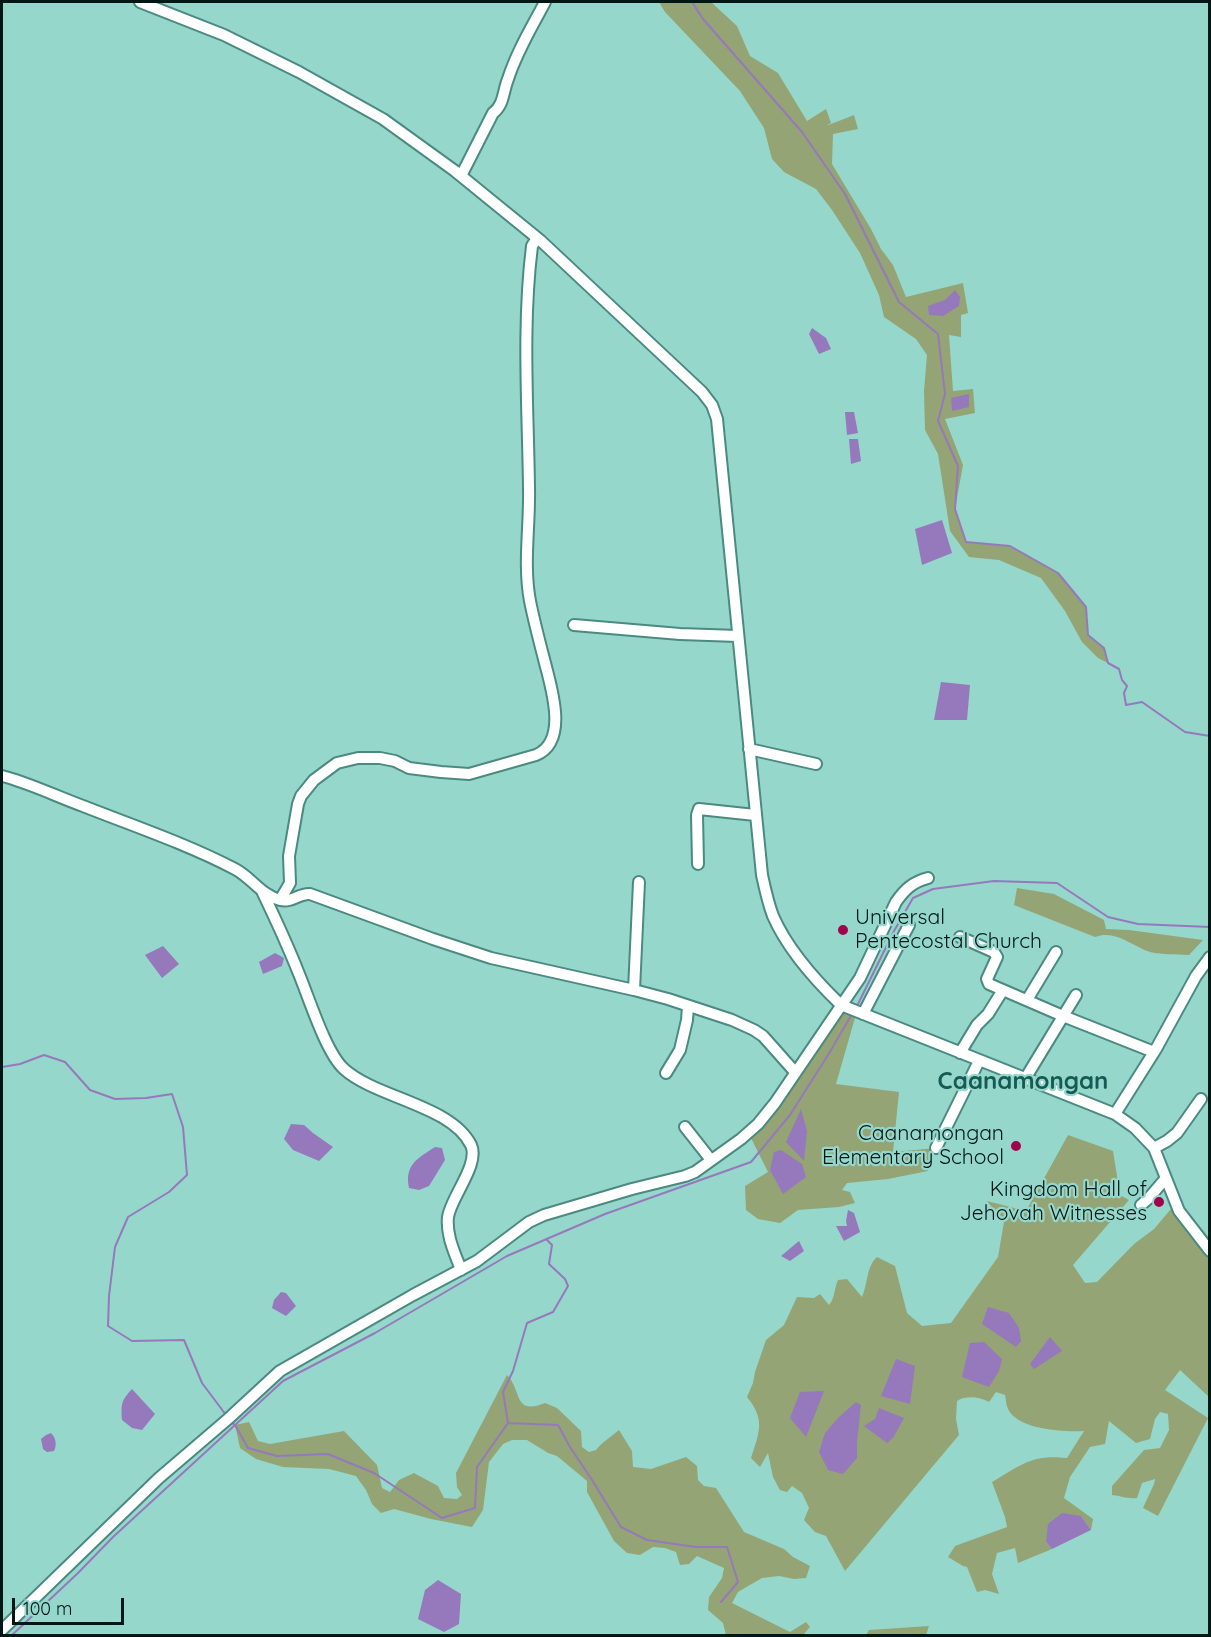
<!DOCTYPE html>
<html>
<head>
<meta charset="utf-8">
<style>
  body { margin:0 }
  #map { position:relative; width:1211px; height:1637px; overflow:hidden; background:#96d7cc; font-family:Quicksand,sans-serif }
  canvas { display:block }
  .frame { position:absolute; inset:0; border:3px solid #001815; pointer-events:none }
  .scale { position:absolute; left:12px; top:1598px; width:112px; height:27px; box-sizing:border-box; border:3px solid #001815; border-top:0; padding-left:8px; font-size:18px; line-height:21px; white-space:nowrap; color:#001815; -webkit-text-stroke:4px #96d7cc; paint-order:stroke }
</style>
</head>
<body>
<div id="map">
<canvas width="1211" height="1637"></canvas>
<div class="frame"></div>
<div class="scale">100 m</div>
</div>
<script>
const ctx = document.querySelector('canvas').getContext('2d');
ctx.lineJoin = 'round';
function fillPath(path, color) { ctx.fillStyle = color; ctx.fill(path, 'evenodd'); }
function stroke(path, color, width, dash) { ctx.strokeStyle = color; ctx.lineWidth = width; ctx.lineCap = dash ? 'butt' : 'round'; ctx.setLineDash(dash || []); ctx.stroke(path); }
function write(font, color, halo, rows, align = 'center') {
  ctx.font = font + ' Quicksand,sans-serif'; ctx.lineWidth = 4.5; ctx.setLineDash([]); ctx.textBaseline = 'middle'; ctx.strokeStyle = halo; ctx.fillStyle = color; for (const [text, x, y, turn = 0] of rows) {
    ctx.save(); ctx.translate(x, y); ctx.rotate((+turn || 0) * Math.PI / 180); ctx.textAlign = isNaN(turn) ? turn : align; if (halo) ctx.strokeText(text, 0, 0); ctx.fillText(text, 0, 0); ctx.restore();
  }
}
const green = new Path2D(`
  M659,2H711L737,26L750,56L778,73L807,121L826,109L831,123L826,126L854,115L858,129L833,134L832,164L871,229L881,249L893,265L906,297L963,283L968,313L961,315V337L949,335L953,391L973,389L975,413L945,419L963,465L955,509L966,542L1010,546L1058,573L1086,607L1088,634L1104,648L1108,663L1098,658L1082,642L1065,611L1041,578L999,560L969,557L950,531L938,454L925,430L924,391L927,355L916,339L884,317L879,295L860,253L832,210L816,189L784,172L772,159L764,128L740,91L665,12Z
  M1017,888L1054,894L1104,920L1106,929L1129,930L1203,940L1189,955C1177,954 1162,955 1150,952C1132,946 1115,929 1095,937L1014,905Z
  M841,1005L857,1011L836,1084L899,1092L893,1152L936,1148L928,1171L888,1179L847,1183L842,1190L850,1192L855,1203L839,1207L798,1210L780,1223L758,1219L746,1210L745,1186L768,1172L751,1138Z
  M1068,1135L1113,1151L1117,1176L1116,1193L1129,1200L1073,1265L1085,1283L1097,1282L1134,1244L1154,1229L1176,1203L1209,1249V1397L1180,1370L1165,1390L1208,1418L1158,1516L1143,1508L1154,1484L1155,1479L1142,1483L1137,1498C1127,1499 1122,1496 1112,1495V1486L1144,1450L1160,1448L1169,1430L1168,1414L1160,1412L1155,1419L1150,1439L1136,1443L1109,1421L1105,1444L1090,1447L1070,1477L1064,1498L1093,1519L1091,1530L1081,1516L1046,1542L1052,1549L1018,1563L1015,1548L997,1553L992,1574L999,1594L985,1590L977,1592L967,1567L963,1566L948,1557L955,1546L1007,1527L1005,1517L992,1482C1021,1465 1032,1454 1067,1458L1084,1431C1064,1432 1018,1430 1008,1409C1006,1405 1006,1399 1005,1395L996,1392L989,1402C980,1397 966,1395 957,1401L956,1419L959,1435L845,1571L826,1536L815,1532L804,1520L809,1508L802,1493L792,1486L787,1492L780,1490L773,1477L768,1453L760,1467L751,1458C759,1433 766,1420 747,1397L753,1383L755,1372L766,1340L784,1325L797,1297L814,1298L820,1294L829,1305C835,1298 834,1289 838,1280L847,1279L862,1297C868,1284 866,1267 877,1257L895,1266L907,1313L922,1326L951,1323L998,1257L1004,1222L987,1201L1026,1211Z
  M507,1375C522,1390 513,1416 545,1403L557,1408L581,1431L582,1447L589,1452L596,1450C600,1444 612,1436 619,1430L632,1451L633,1467L651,1469L686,1457L697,1466L698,1480L704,1486L716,1488L744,1532L784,1549L793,1557L810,1566L806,1578L794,1579L779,1576L762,1578L738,1592L732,1603L790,1632L806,1622L810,1627L803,1635H726L723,1623L708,1610L709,1597L722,1578L724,1568L697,1556L689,1564L680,1565L676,1552L665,1548L653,1547L640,1555L627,1553L614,1541L587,1492V1481L557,1456L548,1453L527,1440H512L503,1444L489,1462L483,1510L472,1527L431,1519L394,1509L381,1513L372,1504L366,1490L356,1476L329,1469L283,1467L256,1459L240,1448L235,1425L249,1422L258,1441L270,1444L344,1431L377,1465L382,1488L390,1492L399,1480L414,1473L438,1486L444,1498L457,1499L462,1495L457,1487L456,1473Z
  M929,1626L926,1635H866L869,1630Z`);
const water = new Path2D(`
  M955,290L960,297L959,306L943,316L929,315L928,306L945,300Z
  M812,328L826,338L831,349L819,354L809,334Z
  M969,394V407L952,411L951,398Z
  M845,412H854L858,433L847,435Z
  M849,439H858L861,461L851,464Z
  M942,520L952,553L922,565L915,529Z
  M941,682L970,685L967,720H934Z
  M163,946L179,964L162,978L145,955Z
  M275,953L284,958L282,966L263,974L259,962Z
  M801,1109L807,1131L804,1161L786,1142Z
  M291,1124L304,1125L313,1133L333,1147L319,1161L293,1150L284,1139Z
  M435,1147L442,1148L445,1160L429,1186L419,1190L409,1188C404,1165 418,1158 435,1147Z
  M781,1150L802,1164L806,1177L783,1194L770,1170L774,1152Z
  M848,1210L854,1213L860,1232L844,1241L836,1226H847L846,1221Z
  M799,1241L804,1251L790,1261L781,1256Z
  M281,1292L286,1293L296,1306L286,1316L272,1308L274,1300Z
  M988,1307L1009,1313L1019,1328L1021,1341L1016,1347L982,1324Z
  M1050,1337L1062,1351L1034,1369L1030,1364Z
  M984,1342L1002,1359L999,1371L989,1387L962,1377L970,1343Z
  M896,1359L915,1366L910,1404L881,1396Z
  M132,1389L155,1414L142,1430L132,1428L122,1420C121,1404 121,1401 132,1389Z
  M824,1391L806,1437L790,1418L800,1392Z
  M856,1402L861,1405L857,1442V1458L843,1474L828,1470L819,1452L825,1433L839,1417Z
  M879,1408L904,1418L893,1438L887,1443L864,1426L875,1419Z
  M51,1433C56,1438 57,1445 54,1451L47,1452L43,1449L41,1439L46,1435Z
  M1062,1513L1081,1516L1091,1530L1052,1549L1046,1542L1048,1524Z
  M438,1580L461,1594L459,1624L444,1632L418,1619L425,1590Z`);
const stream = new Path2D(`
  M692,2L703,19L802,132L845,194L899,302L938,334L945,394L938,421L958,466L955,509L966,542L1010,546L1058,573L1086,607L1088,635L1104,648L1108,663L1119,669L1122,680L1127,686L1124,693L1126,705L1142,702L1185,732L1210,736
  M858,1004L894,931L913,898L933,889L994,881L1057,883L1108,917L1138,924L1210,927
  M2,1067L20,1064L44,1055L65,1062L90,1090L115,1099L146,1098L172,1094L183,1127L187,1175L169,1192L128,1217L115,1247L109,1296L108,1326L132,1341L184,1340L202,1383L226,1415
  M232,1423L235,1425L248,1448L277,1456L328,1454L374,1473L442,1518L475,1508L477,1467L508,1423L558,1425L570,1447L592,1480L621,1527L647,1540L696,1547H727L738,1582L721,1602
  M508,1423L503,1392L513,1371L527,1323L553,1312L568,1286L565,1279L549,1264L552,1245L546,1239
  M11,1636L78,1573L113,1537L283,1381L375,1333L507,1256L605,1214L751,1162L790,1115L828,1055L852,1014`);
const minor = new Path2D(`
  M140,2L224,35L299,72L383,119L455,171L541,241L702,392L712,405L717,419L762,875C765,889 768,903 773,916C787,948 816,981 841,1005L1115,1114L1156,1049L1196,976L1210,957
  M461,176L493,113C504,105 503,91 508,79C517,51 532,27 545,2
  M574,625L680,634L738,636
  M749,749L816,764
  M2,776C27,782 58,797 83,806C134,826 187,844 235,869C252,878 261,895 280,900C292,903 299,893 310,894L433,939L491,958L634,990L668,999L732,1020L754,1030L763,1036L795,1072
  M698,864L697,815L699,809L755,815
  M262,891C275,918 288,946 299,974C309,998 326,1053 344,1069C376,1098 451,1105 471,1145C480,1164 451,1197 448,1217C446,1236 455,1253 461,1270
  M280,900L290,883L289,856L298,804L301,796L314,780L337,763L358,758H380L395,761L409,768L441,772L469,774L536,755C570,741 550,684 544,659C539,640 534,621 530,601C523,564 530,525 529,488C528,407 522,326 532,246L537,238
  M960,937L994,952L997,957L987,979L989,984L1063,1016L1154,1052
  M634,990L639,882
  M1027,1000L1056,952
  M863,1014L909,925
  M960,1053L977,1025L988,1014L1003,990
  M666,1073L680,1050L687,1020L688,1006
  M1025,1079L1076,995
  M1115,1114L1135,1128L1154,1148L1179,1211L1210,1251
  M685,1127L711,1160
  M936,1148L979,1061
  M1154,1148L1167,1141L1177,1133L1201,1099
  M1141,1205L1148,1199L1166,1178
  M2,1630L159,1478L228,1419L280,1371L413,1295L477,1261L529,1222L544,1215L632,1189L685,1176L695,1172L741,1139L758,1124L775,1103L860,978L896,902C905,889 913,882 928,878`);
const markers = [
  [843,930,6,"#9e054c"],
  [1016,1146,6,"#9e054c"],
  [1159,1202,6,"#9e054c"]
];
const poiNames = [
  ["Universal",855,918,"left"],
  ["Pentecostal Church",855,942,"left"],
  ["Caanamongan",1004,1134],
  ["Elementary School",1004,1158],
  ["Kingdom Hall of",1147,1190],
  ["Jehovah Witnesses",1147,1214]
];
const quarterNames = [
  ["Caanamongan",1023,1082]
];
fillPath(green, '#94a474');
fillPath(water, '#9579bc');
stroke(stream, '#9579bc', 2);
stroke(minor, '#4a8a80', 14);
stroke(minor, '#fff', 10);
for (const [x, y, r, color] of markers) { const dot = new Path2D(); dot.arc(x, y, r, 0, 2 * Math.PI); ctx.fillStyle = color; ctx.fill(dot); stroke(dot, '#96d7cc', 2); }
write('21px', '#001815', '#96d7cc', poiNames, 'right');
write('bold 24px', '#165b53', '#96d7cc', quarterNames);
</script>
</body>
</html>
